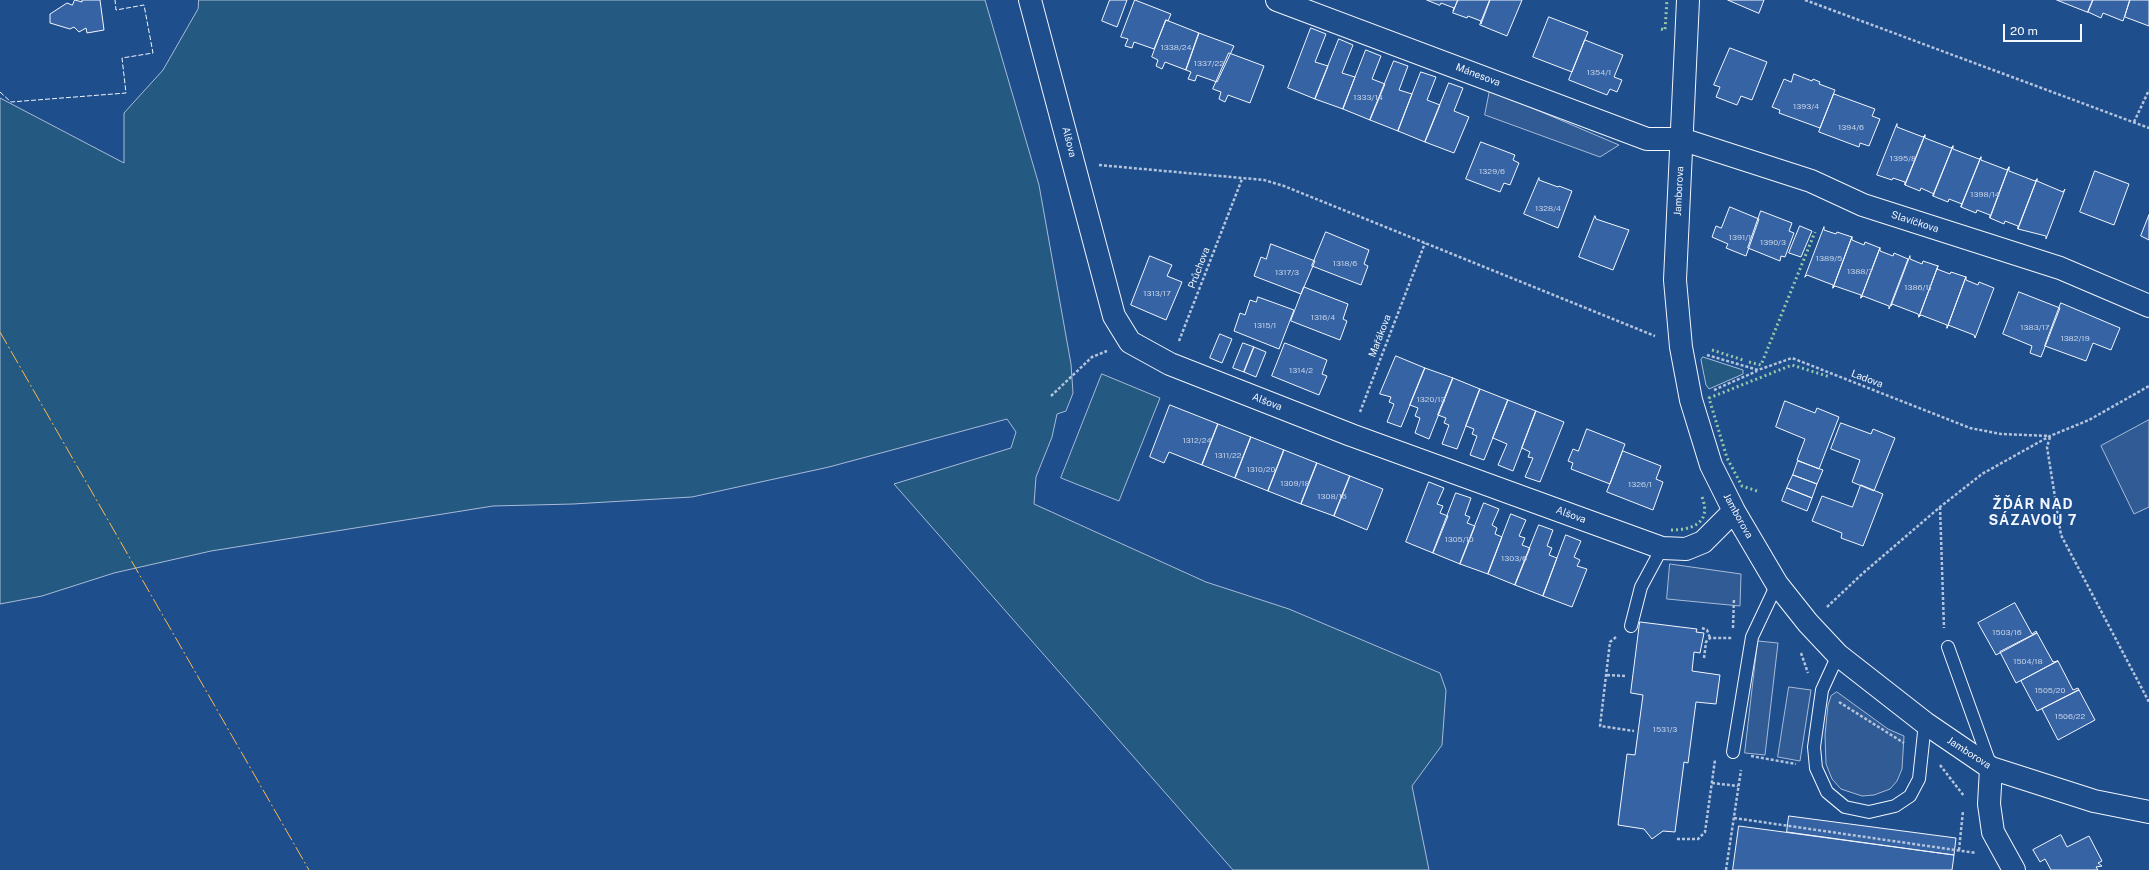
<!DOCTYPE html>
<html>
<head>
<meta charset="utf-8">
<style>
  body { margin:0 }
  #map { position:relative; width:2149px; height:870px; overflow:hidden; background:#1f4e8c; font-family:"Public Sans",sans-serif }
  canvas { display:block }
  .scale { position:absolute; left:2003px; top:24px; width:79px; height:18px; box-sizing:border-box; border:2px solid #f2f6ff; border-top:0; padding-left:5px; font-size:12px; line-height:14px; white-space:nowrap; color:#f2f6ff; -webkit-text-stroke:3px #1f4e8c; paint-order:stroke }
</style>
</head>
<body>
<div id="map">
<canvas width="2149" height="870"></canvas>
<div class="scale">20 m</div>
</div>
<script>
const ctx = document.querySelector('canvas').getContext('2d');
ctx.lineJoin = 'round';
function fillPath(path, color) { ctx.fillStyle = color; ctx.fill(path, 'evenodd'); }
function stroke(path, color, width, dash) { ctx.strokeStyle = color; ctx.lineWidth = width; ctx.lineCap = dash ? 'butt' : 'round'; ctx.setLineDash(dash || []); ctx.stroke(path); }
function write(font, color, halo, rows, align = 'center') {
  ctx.font = font + ' "Public Sans",sans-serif'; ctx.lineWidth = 3; ctx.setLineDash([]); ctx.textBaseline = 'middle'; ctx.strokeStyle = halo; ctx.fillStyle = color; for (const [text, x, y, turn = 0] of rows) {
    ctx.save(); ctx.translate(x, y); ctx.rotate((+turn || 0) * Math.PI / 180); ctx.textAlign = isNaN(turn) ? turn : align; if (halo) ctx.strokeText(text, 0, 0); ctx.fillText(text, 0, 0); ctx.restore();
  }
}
const green = new Path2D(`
  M199,0H985L1039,185L1071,364L1073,393L1066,411L1057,414L1052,437L1036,477L1034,504L1206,582L1289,609L1440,673L1446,690L1442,745L1412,786L1429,870H1233L894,484L1011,448L1016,432L1007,419L829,467L692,497L573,504L493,506L211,551L114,573L42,596L0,604V98L124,163V113L163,70L198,9Z
  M1703,357L1743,370V374L1709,389L1706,385L1701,360Z
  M1102,374L1160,398L1119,501L1061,478Z`);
const parking = new Path2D(`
  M1490,90L1619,145L1600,157L1485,115Z
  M2149,420V507L2134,514L2101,446Z
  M1670,564L1741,574L1740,606L1667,599Z
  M1758,641L1778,643L1765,755L1745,753Z
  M1789,687L1811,690L1800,761L1778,757Z
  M1837,692L1888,729L1904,736L1902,769L1897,781L1890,789L1874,795L1862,796L1841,789L1832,779L1826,764L1825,735L1828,705L1831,696Z`);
const building = new Path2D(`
  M75,0L82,2V0H100L104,30L87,33L86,28L79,32L74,27L70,29L50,23V14L67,3L72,5Z
  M1110,0H1127L1117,27L1102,21Z
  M1135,0L1171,14L1168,21L1166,20L1154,49L1134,42L1132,48L1125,46L1128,39L1121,37Z
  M1427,0H1458L1453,11L1454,8L1441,3L1440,5Z
  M1458,0H1490L1481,24V21L1468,16L1467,18L1453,13Z
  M1490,0H1522L1507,36L1480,25Z
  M1728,0H1764L1759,13Z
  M2057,0H2093L2088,12Z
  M2093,0H2130L2123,21L2103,13L2101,18L2088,12Z
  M2130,0H2149V26L2125,17Z
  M1549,17L1588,32L1572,72L1533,57Z
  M1166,20L1199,33L1186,70L1165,62L1162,69L1156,66L1158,60L1152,57Z
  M1311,28L1326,34L1315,62L1328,66L1315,99L1288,88Z
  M1199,33L1234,46L1217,82L1197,75L1195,81L1188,79L1191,72L1186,70Z
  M1339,39L1353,45L1342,73L1355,77L1343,109L1315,99Z
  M1585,40L1623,55L1614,77L1622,80L1617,92L1610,89L1607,95L1569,80Z
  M1730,48L1767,62L1752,100L1741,96L1737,105L1716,97L1720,87L1714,85Z
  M1366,50L1381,56L1372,79L1385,84L1370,120L1343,109Z
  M1229,53L1264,66L1250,103L1228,95L1225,102L1219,99L1221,92L1213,89Z
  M1394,61L1408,66L1399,90L1412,94L1398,131L1370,120Z
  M1421,72L1436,77L1427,100L1440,105L1425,142L1398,131Z
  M1794,74L1812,81L1813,79L1820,82L1819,84L1835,90L1820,128L1779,113L1780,110L1772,107L1784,79L1791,82Z
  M1449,83L1463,88L1454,111L1469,117L1454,153L1425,142Z
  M1834,94L1875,109L1872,116L1880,119L1869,146L1860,143L1859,147L1819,132Z
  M1897,124V127L1923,137L1925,135L1905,185V182L1893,178L1892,180L1877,175Z
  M1925,135V138L1951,148L1953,146L1933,196L1934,194L1921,188L1920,191L1905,185Z
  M1481,142L1515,155L1513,160L1519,163L1510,185L1504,183L1500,192L1466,179Z
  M1953,146V149L1979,159L1981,157L1961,207L1962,204L1949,199L1948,202L1933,196Z
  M1981,157V160L2007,170L2009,167L1990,218V215L1977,210L1976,213L1961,207Z
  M2009,167V171L2035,181L2037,179L2018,229V226L2005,221L2004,224L1990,218Z
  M2095,171L2129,184L2114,225L2080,212Z
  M1539,178V180L1558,187L1559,186L1572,191L1558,228L1524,214Z
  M2037,179V181L2063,192L2065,189L2046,239V236L2018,229Z
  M1730,207L1759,219L1746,256L1726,248L1728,244L1712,237L1716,226L1721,228Z
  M1761,211L1792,223L1789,231L1794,233L1785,257L1781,256L1780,261L1748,248Z
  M2149,215V240L2141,236Z
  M1595,216L1596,219L1629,230L1613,270L1579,257Z
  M1800,226L1812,231L1801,257L1789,253Z
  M1824,227V230L1836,234L1837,232L1852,237L1833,288V285L1807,275L1805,277Z
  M1326,232L1369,250L1364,264L1368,266L1361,285L1312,266Z
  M1852,237V240L1864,245L1865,242L1880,248L1861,298V295L1835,286L1833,288Z
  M1271,244L1315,261L1301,294L1254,276L1261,257L1266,259Z
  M1880,248V251L1893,256L1894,253L1908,259L1889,309V306L1863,296L1861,298Z
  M1150,256L1172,265L1167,276L1182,282L1166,320L1131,305Z
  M1910,256V259L1922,264L1923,261L1938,266L1919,317L1918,314L1892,304L1891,306Z
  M1938,266L1937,269L1950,274L1951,272L1966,277L1947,328V325L1921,315L1919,317Z
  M1966,277V280L1978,285L1979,282L1994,288L1975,338L1974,335L1948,325L1947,328Z
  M1304,287L1348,304L1343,319L1347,321L1340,340L1291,321Z
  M2019,292L2060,308L2041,357L2030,353L2032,346L2003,334Z
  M1258,297L1294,310L1279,349L1234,331L1240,313L1245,315L1250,300L1256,302Z
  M2061,303L2120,328L2111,350L2093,343L2086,361L2045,346Z
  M1220,334L1232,339L1222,363L1210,358Z
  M1243,343L1254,347L1244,372L1233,368Z
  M1285,343L1327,360L1322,374L1327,376L1319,395L1272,376Z
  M1254,347L1266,352L1256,377L1244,372Z
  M1396,356L1425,368L1401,427L1387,422L1394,404L1389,402L1391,397L1380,394Z
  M1425,368L1453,378L1429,439L1415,433L1420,418L1415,416L1418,408L1410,405Z
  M1453,378L1480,389L1457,449L1442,444L1449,425L1444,423L1446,418L1438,415Z
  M1480,389L1508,400L1484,460L1470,455L1477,436L1472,434L1474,429L1466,426Z
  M1508,400L1536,411L1513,471L1498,465L1507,444L1493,438Z
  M1785,401L1815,413L1817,408L1839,417L1819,469L1797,460L1805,439L1776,427Z
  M1170,405L1218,424L1202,465L1169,452L1164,463L1150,457Z
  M1536,411L1564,422L1540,482L1525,477L1533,458L1528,457L1530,452L1522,448Z
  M1841,423L1871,434L1873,429L1895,438L1874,491L1852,482L1860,460L1831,449Z
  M1218,424L1251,437L1235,478L1202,465Z
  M1587,429L1625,444L1610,484L1571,469L1573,463L1568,461L1573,449L1578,451Z
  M1251,437L1284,450L1268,491L1235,478Z
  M1284,450L1317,463L1301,504L1268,491Z
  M1623,451L1661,466L1656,479L1663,482L1653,510L1607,492Z
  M1798,461L1823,470L1817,484L1793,475Z
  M1317,463L1350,476L1334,516L1301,504Z
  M1793,475L1817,484L1812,498L1787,488Z
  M1350,476L1383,489L1367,530L1334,516Z
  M1429,482L1444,488L1437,504L1443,506L1440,513L1448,516L1433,553L1406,542Z
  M1861,485L1883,494L1863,546L1841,538L1842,533L1812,521L1822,496L1852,507Z
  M1787,488L1812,498L1807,511L1782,501Z
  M1456,493L1471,498L1465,515L1470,517L1467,523L1475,526L1460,564L1433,553Z
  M1484,503L1499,509L1492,525L1497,528L1495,534L1502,537L1488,574L1460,564Z
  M1511,514L1526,520L1519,536L1525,538L1522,545L1530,548L1515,585L1488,574Z
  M1539,525L1553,530L1547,546L1552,548L1549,555L1557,558L1543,596L1515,585Z
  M1566,535L1581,541L1574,557L1580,560L1577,566L1587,569L1572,607L1543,596Z
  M2015,603L2032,634L2036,631L2037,633L1996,655L1978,623Z
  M1640,622L1697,629L1696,632L1704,633L1700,653L1694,652L1692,671L1720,675L1716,704L1696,702L1688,763L1684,762L1675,832L1663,831L1652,839L1644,829L1618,825L1627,754L1635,755L1643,695L1631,693Z
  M2037,633L2053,662L2058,661L2016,683L2000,652Z
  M2058,661L2073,690L2078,688L2079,690L2037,711L2021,681Z
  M2079,690L2095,720L2058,740L2042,709Z
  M1789,816L1956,838L1954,855L1787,832Z
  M1739,826L1954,855L1952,870H1733Z
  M2061,835L2067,847L2089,836L2102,861L2098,863L2102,866L2096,867L2098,870H2051L2045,859L2040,862L2033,850Z`);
const path = new Path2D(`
  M1805,0L2149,128
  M2134,122L2149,90
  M1099,165L1264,180L1284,186L1655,336
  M1179,341L1242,179
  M1707,355L1758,370L1792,358L1970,428L2001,434L2050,436
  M1714,390L1757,371
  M1051,396L1092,357L1107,351
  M1360,412L1425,243
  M2050,437L2047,447L2061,535L2149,702
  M1940,507L1944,628
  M1827,607L1862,574L1940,507L1982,474L2050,436L2089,420L2149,386
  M1702,628L1707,630L1710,638
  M1733,628L1734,598
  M1616,637L1610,642L1600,726L1634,731
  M1801,653L1808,673
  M1704,658L1706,642L1710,638H1732
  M1607,675L1627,676
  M1839,702L1904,743
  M1751,756L1796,764
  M1940,765L1964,796
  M1712,783L1738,786
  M1734,818L1976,853
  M1677,839H1698L1705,832L1715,760
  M1959,850L1963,811
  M1726,870L1741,770`);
const service = new Path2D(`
  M1631,626L1641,587L1662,548
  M1948,647L1990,764
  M1838,655L1822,690L1814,747L1816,768L1827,792L1845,807L1869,812L1895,806L1910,796L1919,779L1925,723
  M1733,752L1752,637L1777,584`);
const minor = new Path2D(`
  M1030,0L1114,316L1130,342L1170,364L1351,435L1662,548L1686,549L1703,542L1734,511
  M1277,0L1647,139H1681L1811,181L1863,205L2060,268L2149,306
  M1688,0L1675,280L1681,347L1691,400L1711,465L1734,511L1777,584L1808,623L1838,655L1925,723L1991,768L2094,801L2149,812
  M1991,768L1989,804L1993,832L2014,870`);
const hedge = new Path2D(`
  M1661,29L1665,30L1667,0
  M1712,350L1743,360
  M1749,362L1761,365L1815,232
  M1757,491L1742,486L1727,458L1709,398L1792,365L1830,377
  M1671,530C1692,530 1712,523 1702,497`);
const fence = new Path2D(`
  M0,92L11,102L126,93L122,58L153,53L144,5L116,10L115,0`);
const power = new Path2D(`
  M0,332L309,870`);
const numberNames = [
  ["1338/24",1176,48],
  ["1337/22",1209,64],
  ["1354/1",1599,73],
  ["1333/14",1368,98],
  ["1393/4",1806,107],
  ["1394/6",1851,128],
  ["1395/8",1903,159],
  ["1329/6",1492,172],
  ["1398/14",1985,195],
  ["1328/4",1548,209],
  ["1391/1",1740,238],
  ["1390/3",1773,243],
  ["1389/5",1829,259],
  ["1318/6",1345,264],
  ["1388/7",1860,272],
  ["1317/3",1287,273],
  ["1386/11",1918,288],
  ["1313/17",1157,294],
  ["1316/4",1323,318],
  ["1315/1",1265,326],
  ["1383/17",2035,328],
  ["1382/19",2075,339],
  ["1314/2",1301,371],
  ["1320/13",1431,400],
  ["1312/24",1197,441],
  ["1311/22",1228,456],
  ["1310/20",1261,470],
  ["1309/18",1295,484],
  ["1326/1",1640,485],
  ["1308/16",1332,497],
  ["1305/10",1459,540],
  ["1303/6",1514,559],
  ["1503/16",2007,633],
  ["1504/18",2028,662],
  ["1505/20",2050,691],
  ["1506/22",2070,717],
  ["1531/3",1665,730]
];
const streetNames = [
  ["Mánesova",1478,75,21],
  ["Alšova",1069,142,76],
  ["Jamborova",1679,191,-87],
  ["Slavíčkova",1915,222,18],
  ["Průchova",1199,268,-69],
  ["Mařákova",1380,336,-69],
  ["Ladova",1867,379,21],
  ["Alšova",1267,402,21],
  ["Alšova",1571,515,20],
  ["Jamborova",1738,516,61],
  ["Jamborova",1969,753,33]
];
const districtNames = [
  ["ŽĎÁR NAD",2033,505],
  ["SÁZAVOU 7",2033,521]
];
fillPath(green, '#245a82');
stroke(green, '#a8bbd7', 1);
fillPath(parking, '#305b95');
stroke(parking, '#a8bbd7', 1);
fillPath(building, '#3563a3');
stroke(building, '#f2f6ff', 1);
stroke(service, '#f2f6ff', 14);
stroke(minor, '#f2f6ff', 24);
stroke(path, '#b3c4dc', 2.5, [3, 2]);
stroke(service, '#1f4e8c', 12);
stroke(minor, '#1f4e8c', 22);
stroke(hedge, '#97c8a6', 3, [2, 3]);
stroke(fence, '#f2f6ff', 1, [5, 2]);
stroke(power, '#ffb74d', 1, [14, 3, 2, 3]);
write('8px', '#c3d1e8', null, numberNames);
write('10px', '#f2f6ff', '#1f4e8c', streetNames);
ctx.letterSpacing = '1px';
write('bold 14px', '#f2f6ff', '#1f4e8c', districtNames);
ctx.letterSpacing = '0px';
</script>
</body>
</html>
